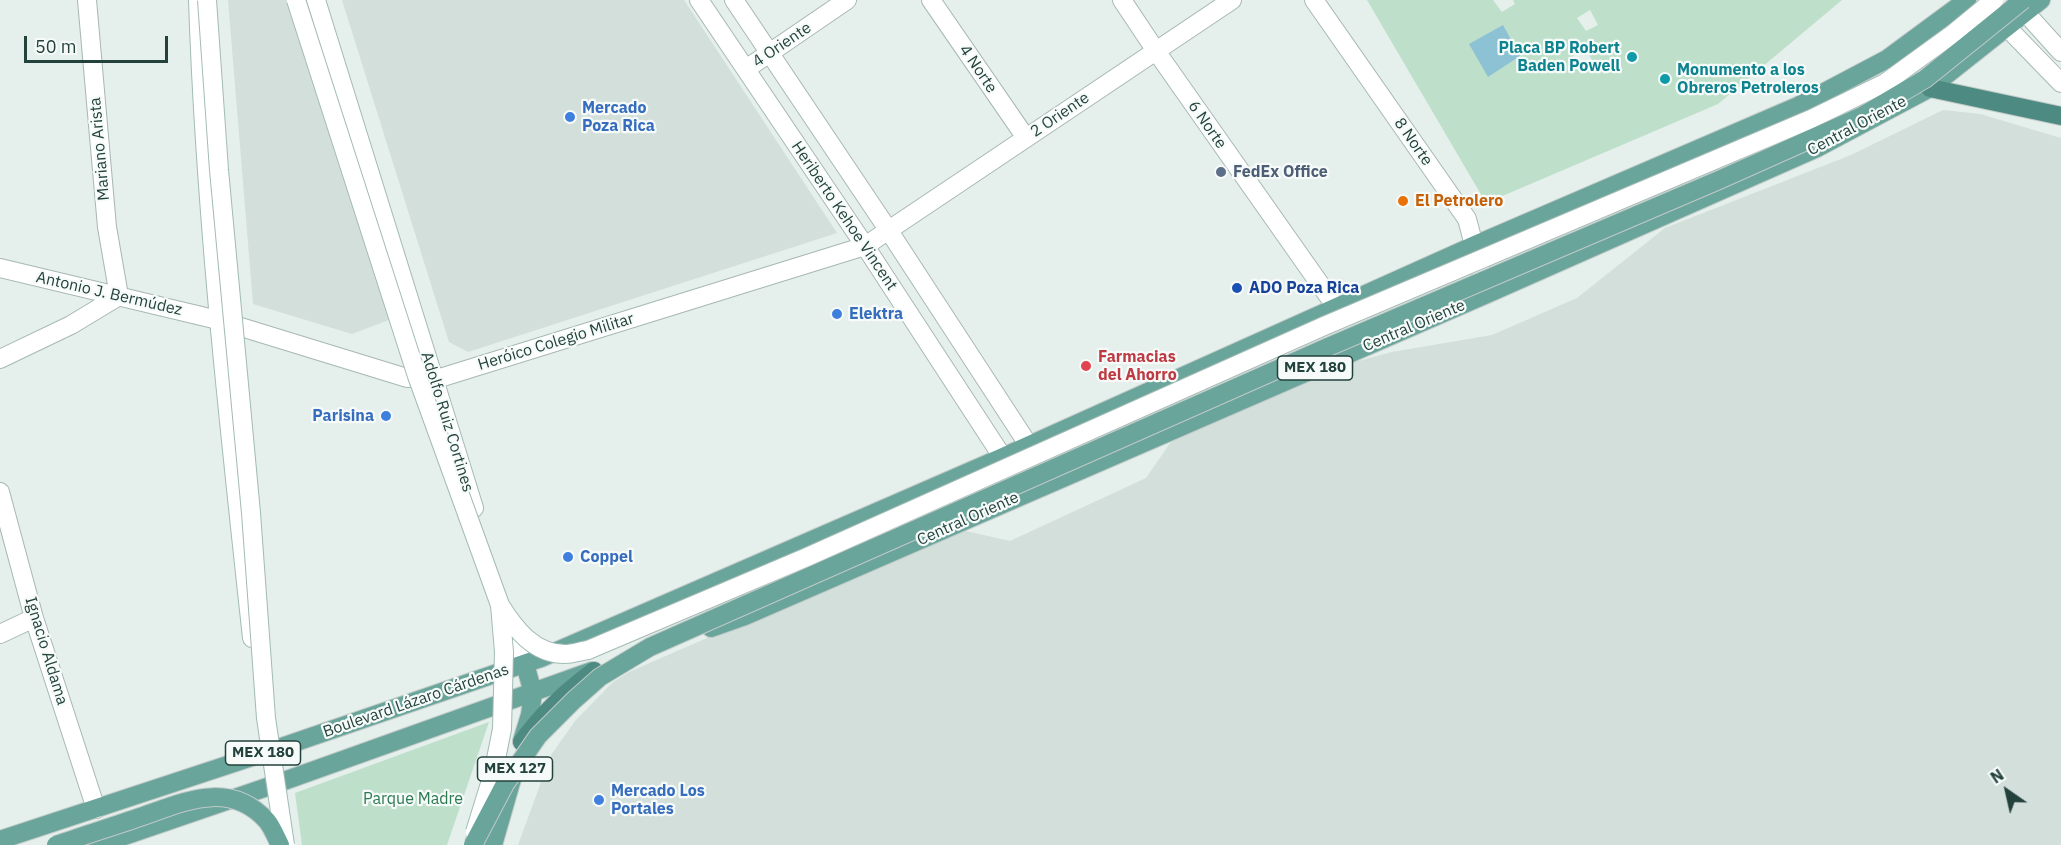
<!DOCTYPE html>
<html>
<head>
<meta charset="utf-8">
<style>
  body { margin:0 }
  #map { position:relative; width:2061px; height:845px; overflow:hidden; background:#e5efeb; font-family:"IBM Plex Sans",sans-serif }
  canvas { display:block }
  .north { position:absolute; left:1977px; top:761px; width:60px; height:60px; -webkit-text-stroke:4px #f6fbf9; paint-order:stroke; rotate:326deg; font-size:16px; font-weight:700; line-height:24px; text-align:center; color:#23423c }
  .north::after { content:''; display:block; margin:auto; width:21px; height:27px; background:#23423c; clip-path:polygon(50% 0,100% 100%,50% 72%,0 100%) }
  .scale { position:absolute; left:24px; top:36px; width:144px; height:27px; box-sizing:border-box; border:3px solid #23423c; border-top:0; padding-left:8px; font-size:18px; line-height:21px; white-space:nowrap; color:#23423c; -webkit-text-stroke:4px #f6fbf9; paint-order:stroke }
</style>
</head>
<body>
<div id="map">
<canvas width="2061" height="845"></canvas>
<div class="north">N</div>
<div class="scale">50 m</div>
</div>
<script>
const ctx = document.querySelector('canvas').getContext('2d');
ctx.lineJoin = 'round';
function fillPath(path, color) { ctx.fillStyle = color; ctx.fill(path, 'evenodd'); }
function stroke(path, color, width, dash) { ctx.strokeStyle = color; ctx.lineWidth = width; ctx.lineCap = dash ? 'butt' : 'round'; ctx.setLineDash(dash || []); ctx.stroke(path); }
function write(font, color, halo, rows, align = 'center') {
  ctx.font = font + ' "IBM Plex Sans",sans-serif'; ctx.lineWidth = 4.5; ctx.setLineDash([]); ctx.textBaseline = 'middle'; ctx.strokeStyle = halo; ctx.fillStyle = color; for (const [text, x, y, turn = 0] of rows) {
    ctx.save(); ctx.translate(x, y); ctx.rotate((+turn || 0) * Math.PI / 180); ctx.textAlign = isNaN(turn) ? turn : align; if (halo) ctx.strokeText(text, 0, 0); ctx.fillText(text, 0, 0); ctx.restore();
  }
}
const built = new Path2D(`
  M228,0H297L394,318L352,334L253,304Z
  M342,0H684L837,233L468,352L449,342Z
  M1943,110L1980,114L2061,138V845H518L551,755L575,721L613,682L629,672L957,529L1010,541L1146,478L1173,439L1355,362L1392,352L1492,335L1577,298L1665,228L1851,155Z`);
const green = new Path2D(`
  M1367,0H1493L1502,12L1515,4L1513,0H1842L1718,104L1486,203ZM1590,10L1598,25L1586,31L1577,18ZM1584,48L1595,64L1581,74L1569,59Z
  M489,722L447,845H302L295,793Z`);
const water = new Path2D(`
  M1503,25L1520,56L1488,77L1469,44Z`);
const minor = new Path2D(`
  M699,0L865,246L1026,493
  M734,0L889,231L1037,458
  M931,0L1026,138
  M1122,0L1156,51L1336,307
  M1314,0L1467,219L1487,294
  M2016,2L2061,52
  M1997,17L2061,83
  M746,69L847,0
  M0,268L218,320L407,378L443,377L865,246L1232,0
  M0,359L71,325L119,296L107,227L87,0
  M0,492L34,618L96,809
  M0,634L34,618`);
const secondary = new Path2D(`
  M198,0C205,213 229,425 252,638
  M316,0L474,508
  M510,620L525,664`);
const primary = new Path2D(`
  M711,628L745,616L1487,294L1817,148L1930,88L2041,0
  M522,741L530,715L533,693L525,664
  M0,840L264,753L541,658L1003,457L1475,245L1798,106L1887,59L1967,0
  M98,845L270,786L592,671
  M493,845L512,779`);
const trunk = new Path2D(`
  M1930,88L2061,116
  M522,742C543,713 565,693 594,671`);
const secondaryBridge = new Path2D(`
  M207,0L219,170L251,513L266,718L285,845
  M296,0L417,376L500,605L504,652L502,729L493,774L475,832
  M500,605C515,629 534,654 565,654C572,654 581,651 588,650L807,557L1324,326L1811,119L1885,83L1954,33L1994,0`);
const primaryBridge = new Path2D(`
  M56,845C85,835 114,826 143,816C186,801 230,780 267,821C272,827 276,837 280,845
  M473,845L505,784L538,736L574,700L600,677L650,647L1328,347L1719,180L1862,116L1925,79L2023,0`);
const markers = [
  [1632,57,6,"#0f9aa8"],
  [1665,79,6,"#0f9aa8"],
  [570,117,6,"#3f7fe0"],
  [1221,172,6,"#5c6f8a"],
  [1403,201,6,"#e8710a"],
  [1237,288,6,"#1a4fb4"],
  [837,314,6,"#3f7fe0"],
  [1086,366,6,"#e0444e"],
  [386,416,6,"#3f7fe0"],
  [568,557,6,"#3f7fe0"],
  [599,800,6,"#3f7fe0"]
];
const shields = [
  [1315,368,75],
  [263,753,75],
  [515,769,75]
];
const shieldNames = [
  ["MEX 180",1315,368],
  ["MEX 180",263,753],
  ["MEX 127",515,769]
];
const streetNames = [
  ["4 Oriente",782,45,-34],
  ["4 Norte",978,69,56],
  ["2 Oriente",1060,115,-34],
  ["6 Norte",1207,125,55],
  ["Central Oriente",1857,126,-28],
  ["8 Norte",1413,142,55],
  ["Mariano Arista",100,149,-95],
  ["Heriberto Kehoe Vincent",844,216,56],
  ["Antonio J. Bermúdez",109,294,13],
  ["Central Oriente",1414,326,-23],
  ["Heróico Colegio Militar",556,342,-17],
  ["Adolfo Ruiz Cortines",447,422,73],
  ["Central Oriente",968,519,-24],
  ["Ignacio Aldama",46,651,73],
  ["Boulevard Lázaro Cárdenas",416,701,-19]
];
const cultureNames = [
  ["Placa BP Robert",1620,48],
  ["Baden Powell",1620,66],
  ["Monumento a los",1677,70,"left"],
  ["Obreros Petroleros",1677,88,"left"]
];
const shopNames = [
  ["Mercado",582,108],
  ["Poza Rica",582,126],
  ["Elektra",849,314],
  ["Parisina",374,416,"right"],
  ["Coppel",580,557],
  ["Mercado Los",611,791],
  ["Portales",611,809]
];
const serviceNames = [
  ["FedEx Office",1233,172]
];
const foodNames = [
  ["El Petrolero",1415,201]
];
const transitNames = [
  ["ADO Poza Rica",1249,288]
];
const healthNames = [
  ["Farmacias",1098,357],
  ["del Ahorro",1098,375]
];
const parkNames = [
  ["Parque Madre",413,799]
];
fillPath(built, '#d3dfdb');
fillPath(green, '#bee0cb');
fillPath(water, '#8dc2d4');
stroke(minor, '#a7b8b3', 20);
stroke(secondary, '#a3bbb5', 20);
stroke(primary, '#c1cac8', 20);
stroke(trunk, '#c1cac8', 20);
stroke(minor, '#fff', 18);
stroke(secondary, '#fff', 18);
stroke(primary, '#69a59b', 18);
stroke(trunk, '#4c8a82', 18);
stroke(secondaryBridge, '#a3bbb5', 20, []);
stroke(primaryBridge, '#c1cac8', 20, []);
stroke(secondaryBridge, '#fff', 18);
stroke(primaryBridge, '#69a59b', 18);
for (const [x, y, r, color] of markers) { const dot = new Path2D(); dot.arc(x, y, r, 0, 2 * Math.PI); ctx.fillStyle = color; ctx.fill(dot); stroke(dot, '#f6fbf9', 2); }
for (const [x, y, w] of shields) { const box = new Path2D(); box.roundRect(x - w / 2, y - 12, w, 24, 4.5); ctx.fillStyle = '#f6fbf9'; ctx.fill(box); stroke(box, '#23423c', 1.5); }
write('bold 15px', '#23423c', null, shieldNames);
write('16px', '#23423c', '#f6fbf9', streetNames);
write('bold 16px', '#0d838f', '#f6fbf9', cultureNames, 'right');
write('bold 16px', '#366cbe', '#f6fbf9', shopNames, 'left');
write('bold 16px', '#4e5e75', '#f6fbf9', serviceNames, 'left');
write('bold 16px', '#c56008', '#f6fbf9', foodNames, 'left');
write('bold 16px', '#164399', '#f6fbf9', transitNames, 'left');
write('bold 16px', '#be3a42', '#f6fbf9', healthNames, 'left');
write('16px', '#2c7a52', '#f6fbf9', parkNames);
</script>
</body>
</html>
